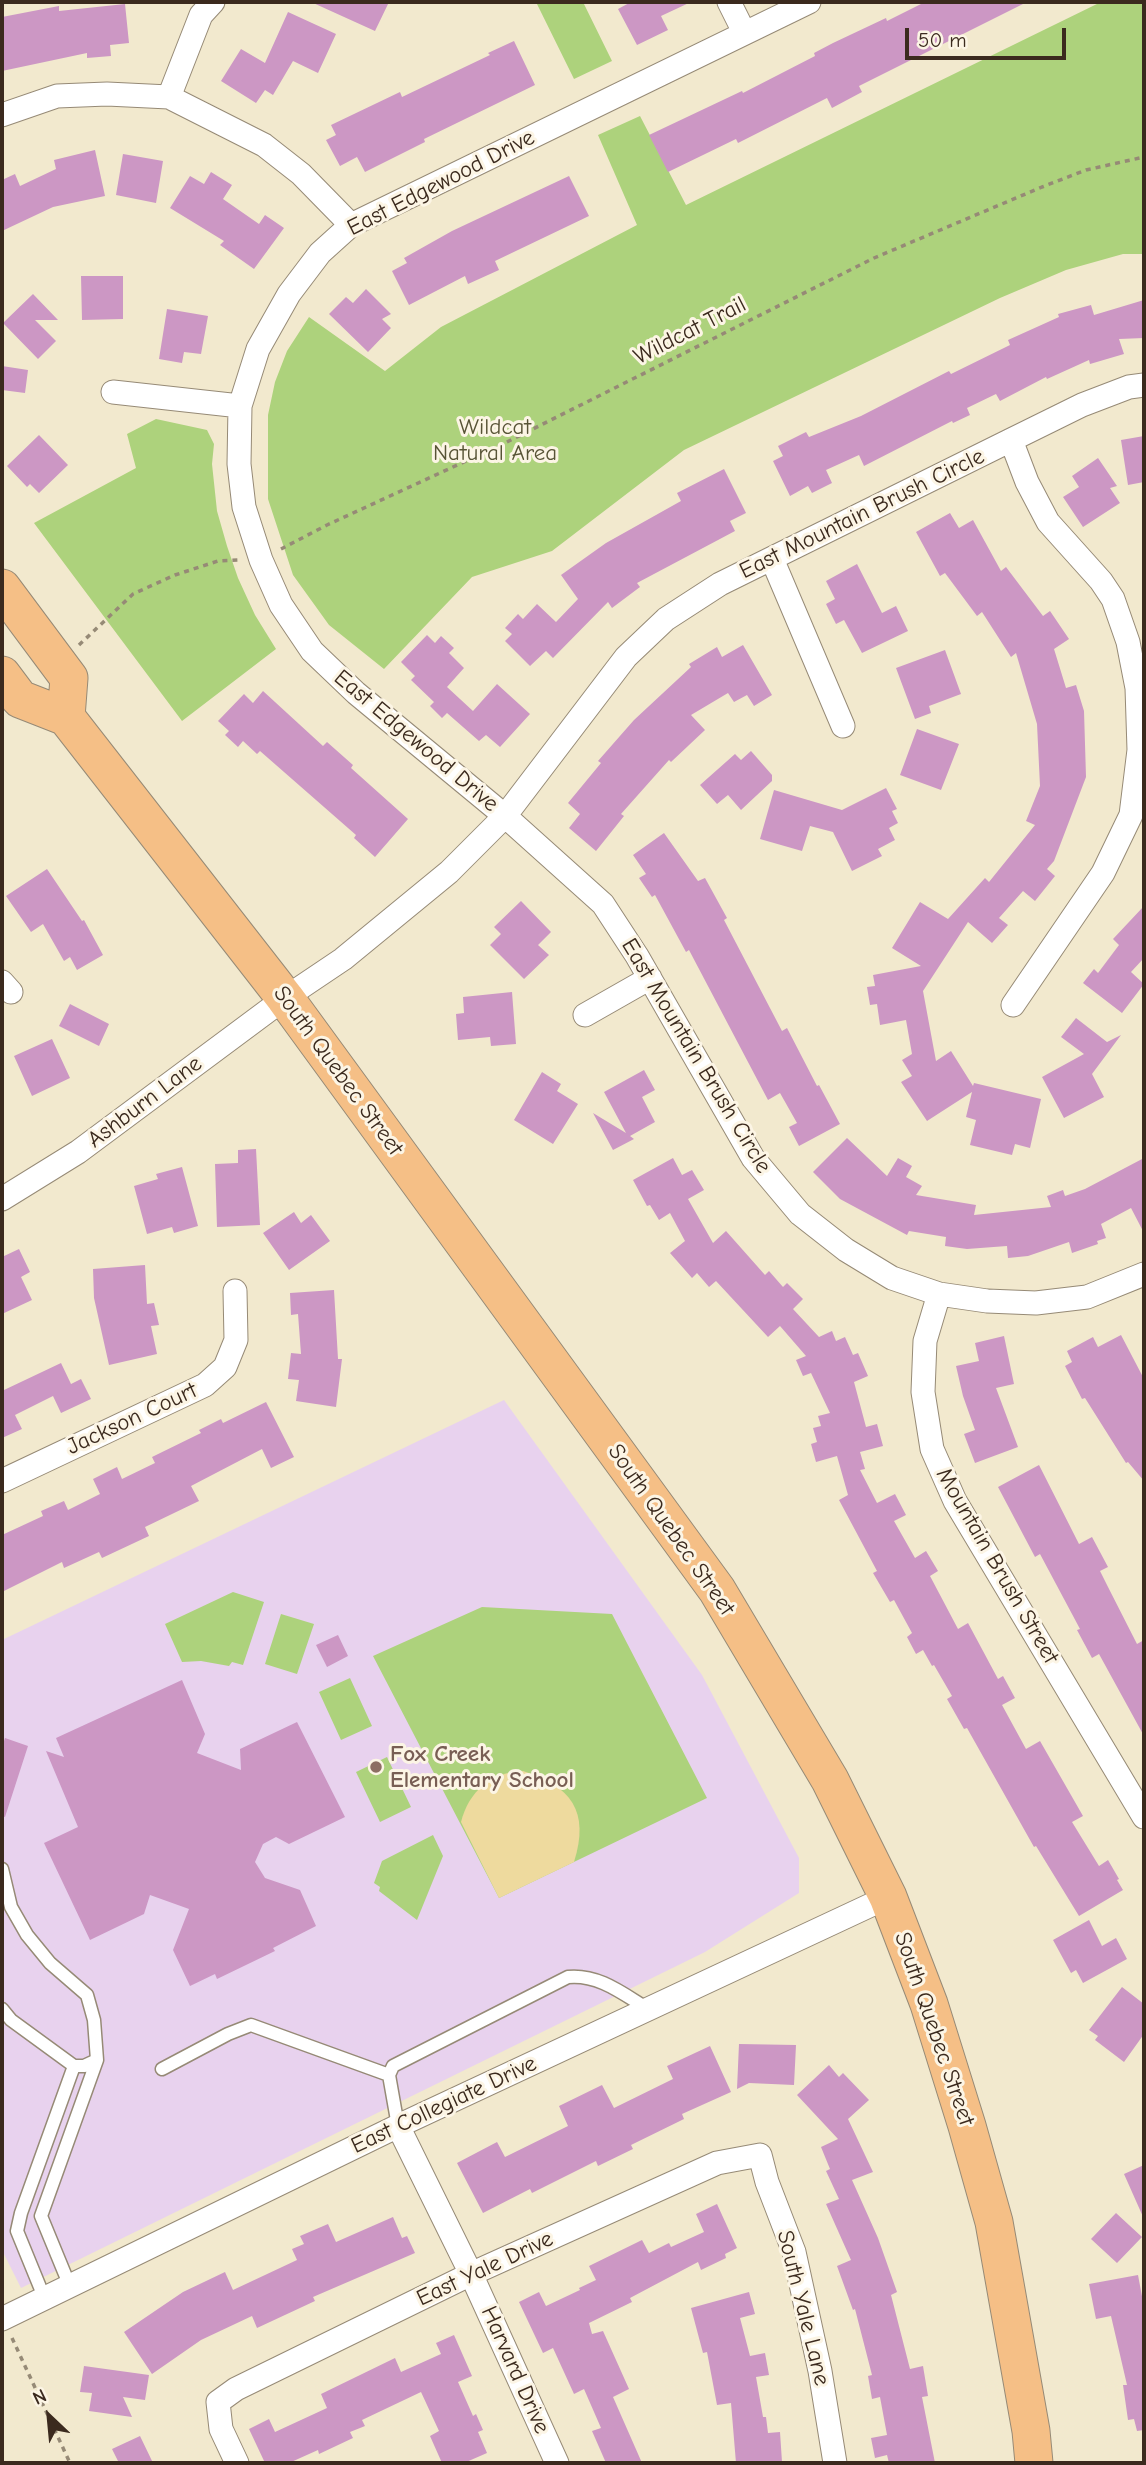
<!DOCTYPE html>
<html>
<head>
<meta charset="utf-8">
<style>
  body { margin:0 }
  #map { position:relative; width:1146px; height:2465px; overflow:hidden; background:#f2e9ce; font-family:"Comic Neue",sans-serif }
  canvas { display:block }
  .frame { position:absolute; inset:0; border:4px solid #3b2a1e; pointer-events:none }
  .north { position:absolute; left:14px; top:2381px; width:70px; height:70px; -webkit-text-stroke:5px #fcf5e5; paint-order:stroke; rotate:334deg; font-size:19px; font-weight:700; line-height:28px; text-align:center; color:#3b2a1e }
  .north::after { content:''; display:block; margin:auto; width:24px; height:32px; background:#3b2a1e; clip-path:polygon(50% 0,100% 100%,50% 72%,0 100%) }
  .scale { position:absolute; left:905px; top:28px; width:161px; height:32px; box-sizing:border-box; border:4px solid #3b2a1e; border-top:0; padding-left:9px; font-size:21px; line-height:24px; white-space:nowrap; color:#3b2a1e; -webkit-text-stroke:5px #fcf5e5; paint-order:stroke }
</style>
</head>
<body>
<div id="map">
<canvas width="1146" height="2465"></canvas>
<div class="frame"></div>
<div class="north">N</div>
<div class="scale">50 m</div>
</div>
<script>
const ctx = document.querySelector('canvas').getContext('2d');
ctx.lineJoin = 'round';
function fillPath(path, color) { ctx.fillStyle = color; ctx.fill(path, 'evenodd'); }
function stroke(path, color, width, dash) { ctx.strokeStyle = color; ctx.lineWidth = width; ctx.lineCap = dash ? 'butt' : 'round'; ctx.setLineDash(dash || []); ctx.stroke(path); }
function write(font, color, halo, rows, align = 'center') {
  ctx.font = font + ' "Comic Neue",sans-serif'; ctx.lineWidth = 6; ctx.setLineDash([]); ctx.textBaseline = 'middle'; ctx.strokeStyle = halo; ctx.fillStyle = color; for (const [text, x, y, turn = 0] of rows) {
    ctx.save(); ctx.translate(x, y); ctx.rotate((+turn || 0) * Math.PI / 180); ctx.textAlign = isNaN(turn) ? turn : align; if (halo) ctx.strokeText(text, 0, 0); ctx.fillText(text, 0, 0); ctx.restore();
  }
}
const built = new Path2D(`
  M504,1400L702,1675L799,1858V1893L705,1952L21,2288L2,2250V1640Z`);
const green = new Path2D(`
  M536,2H583L612,61L574,79Z
  M1101,2H1144V254H1123L1066,270L1000,298L684,450L552,551L472,577L384,669L329,625L293,575L268,499V415L275,382L287,351L309,317L385,371L441,327L637,225L598,135L640,116L686,205Z
  M156,419L207,430L214,444L212,464L217,511L227,546L238,578L255,615L276,649L182,721L34,523L136,468L127,434Z
  M233,1592L264,1602L243,1665L232,1662L229,1666L201,1661L182,1662L165,1624Z
  M482,1607L612,1614L707,1798L499,1898L373,1656Z
  M281,1614L314,1624L297,1674L265,1664Z
  M350,1678L372,1726L341,1740L319,1692Z
  M387,1757L411,1807L380,1822L356,1772Z
  M433,1835L443,1856L417,1920L379,1891L380,1887L374,1883L382,1861Z`);
const sand = new Path2D(`
  M523,1771C571,1786 590,1811 574,1862L499,1898L461,1822C469,1791 491,1772 523,1771Z`);
const building = new Path2D(`
  M311,2H389L375,31Z
  M631,2H691L661,16L668,30L637,45L618,9Z
  M925,2H1027L859,86L862,92L832,108L827,98L738,143L736,139L668,172L649,135L742,91L743,93L815,56L814,53L833,43L886,18L887,21Z
  M125,4L129,43L110,45L111,56L87,58V53L2,71V17L59,6V11Z
  M288,12L336,34L318,73L293,61L273,95L265,90L256,103L221,81L241,49L265,63Z
  M514,41L535,85L424,139L425,142L365,172L357,157L340,166L326,140L336,135L331,125L400,92L402,97L490,55L488,53Z
  M95,150L105,196L53,207L2,231V180L15,174L20,186L56,169L54,160Z
  M123,154L163,161L156,203L116,195Z
  M211,172L232,185L223,199L259,224L265,215L284,228L254,269L220,245L224,241L170,208L190,176L204,184Z
  M569,176L589,216L495,261L499,270L468,284L465,276L409,305L392,271L407,263L404,258L452,231Z
  M81,276H123V319L82,320Z
  M366,289L391,314L382,319L391,328L368,352L329,314L346,297L353,303Z
  M33,294L58,320H35L56,341L38,359L3,323Z
  M1144,300V338L1119,339L1124,354L1090,364L1089,360L1047,379L1046,377L1000,401L996,394L967,408L970,415L953,423L952,421L864,466L859,455L826,470L832,483L812,493L808,486L790,496L773,461L783,456L778,446L806,432L809,437L861,416L949,371L951,374L1010,345L1008,340L1059,317L1058,314L1091,305L1094,315Z
  M167,309L208,316L201,354L184,352L182,363L159,359Z
  M2,366L28,370L25,393L2,390Z
  M39,435L68,465L39,493L30,484L27,487L7,466Z
  M1144,436V482L1128,485L1121,440Z
  M1098,458L1117,486L1110,488L1120,503L1083,527L1063,497L1079,487L1072,476Z
  M724,469L746,513L730,521L735,531L637,583L640,587L612,608L608,602L553,658L546,651L530,666L505,641L512,634L505,628L518,614L523,619L537,604L556,622L578,599L561,575L606,543L681,501L677,493Z
  M950,513L959,528L973,520L1001,571L1006,567L1043,616L1050,611L1069,639L1054,649L1066,688L1076,685L1084,711L1086,777L1054,861L1047,869L1055,876L1035,901L1023,891L999,918L1008,925L992,943L968,922L923,991L936,1061L951,1051L973,1086L974,1083L1041,1099L1030,1148L1015,1144L1012,1155L970,1145L976,1120L966,1117L972,1092L927,1121L901,1082L912,1076L902,1060L912,1054L906,1020L880,1025L877,1004L870,1005L867,987L875,986L873,975L921,966L892,948L920,902L948,919L985,878L989,882L1035,825L1026,821L1040,786L1037,724L1016,653L1011,657L982,612L977,616L945,573L940,576L916,532Z
  M857,564L882,613L896,606L908,631L862,653L844,620L836,624L826,604L835,599L826,581Z
  M427,635L435,643L441,636L454,648L449,653L464,668L447,687L473,711L497,684L530,714L500,747L486,735L479,741L447,713L442,718L430,706L434,702L411,680L415,676L401,662Z
  M743,645L772,695L754,706L747,695L734,702L728,693L691,715L705,730L671,762L669,760L621,814L624,816L596,851L569,828L580,814L568,803L601,763L598,761L634,720L691,667L689,664L717,647L722,657Z
  M945,650L961,694L929,706L931,713L915,719L896,668Z
  M263,691L323,746L327,742L353,765L351,768L408,819L375,857L354,838L356,835L260,751L257,754L243,741L238,747L225,735L229,731L218,721L244,694L253,703Z
  M917,729L959,744L941,790L900,775Z
  M751,751L772,775V781L741,810L728,795L717,804L700,785L735,754L741,760Z
  M886,788L897,809L892,811L898,823L889,828L895,840L878,849L882,856L852,871L833,832L810,826L802,851L760,839L774,790L842,810Z
  M664,833L698,881L705,878L727,918L724,920L782,1031L787,1028L817,1086L819,1085L840,1124L799,1146L789,1127L797,1123L780,1093L768,1100L689,950L686,952L655,895L652,897L639,878L646,874L633,855Z
  M47,869L82,921L84,920L103,955L77,970L70,957L64,961L43,924L31,932L6,896Z
  M521,901L551,932L538,945L549,955L524,979L490,945L501,934L494,927Z
  M1144,906V958L1131,972L1144,984L1122,1013L1083,983L1094,969L1098,973L1119,945L1113,939Z
  M512,992L516,1044L491,1046L490,1037L458,1040L456,1014L464,1013L463,997Z
  M70,1004L109,1024L99,1046L59,1026Z
  M1076,1018L1107,1042L1121,1035L1092,1074L1104,1097L1064,1118L1042,1077L1084,1054L1061,1037Z
  M52,1039L70,1078L32,1096L14,1056Z
  M644,1070L655,1090L642,1097L655,1122L630,1136L634,1139L613,1150L593,1113L626,1133L604,1092Z
  M542,1072L561,1084L557,1091L578,1104L553,1144L514,1120Z
  M847,1138L887,1176L898,1158L912,1166L906,1177L922,1186L916,1195L976,1205L974,1215L1051,1207L1047,1196L1063,1190L1065,1196L1085,1189L1144,1158V1233L1131,1208L1101,1224L1106,1238L1097,1241L1098,1244L1072,1253L1069,1242L1028,1256L1008,1258L1007,1246L967,1249L945,1246L946,1237L909,1231L907,1235L840,1199L813,1172Z
  M256,1149L260,1225L217,1227L215,1164L238,1163V1150Z
  M673,1158L682,1175L692,1170L704,1190L688,1199L713,1243L726,1231L765,1275L769,1271L783,1287L787,1283L803,1299L793,1309L819,1337L832,1331L836,1341L845,1337L853,1355L858,1353L868,1376L854,1382L866,1427L877,1424L883,1446L860,1452L865,1469L860,1470L877,1503L895,1494L906,1515L894,1521L915,1558L926,1551L938,1571L930,1576L958,1629L968,1623L998,1679L1003,1676L1015,1698L1002,1705L1026,1749L1040,1741L1083,1816L1072,1822L1099,1866L1108,1860L1119,1879L1117,1880L1123,1890L1079,1916L1036,1846L1034,1847L967,1728L964,1729L947,1699L952,1696L934,1665L932,1666L923,1650L916,1654L907,1637L912,1633L894,1600L890,1602L873,1573L877,1571L839,1500L848,1495L837,1456L816,1462L811,1444L817,1442L813,1428L821,1426L818,1416L830,1413L811,1373L803,1376L796,1360L806,1356L780,1326L768,1337L716,1281L709,1287L697,1273L692,1278L670,1253L685,1241L670,1213L659,1220L650,1205L647,1206L633,1180Z
  M182,1167L198,1226L174,1233L172,1227L147,1234L134,1186L158,1179L156,1174Z
  M294,1212L301,1223L311,1215L330,1241L289,1270L263,1233Z
  M19,1249L30,1272L21,1277L32,1300L2,1314V1257Z
  M145,1265L147,1304L154,1303L159,1325L151,1326L157,1354L109,1365L94,1298L93,1269Z
  M334,1290L338,1359H342L336,1407L296,1401L299,1380L288,1379L291,1353L301,1354L298,1314L291,1315L290,1293Z
  M1121,1335L1144,1379V1481L1128,1462L1126,1463L1085,1398L1082,1399L1065,1366L1072,1362L1067,1351L1093,1337L1098,1347Z
  M1004,1336L1014,1384L996,1388L1018,1447L975,1463L964,1434L975,1430L963,1396L956,1366L979,1361L975,1343Z
  M61,1363L71,1384L81,1379L91,1399L61,1413L53,1396L15,1415L22,1429L2,1438V1385L4,1390Z
  M266,1402L294,1457L271,1468L262,1449L191,1486L199,1501L145,1527L149,1536L102,1558L99,1552L64,1568L62,1562L2,1592V1535L43,1516L41,1511L64,1501L68,1510L100,1494L93,1479L117,1467L122,1479L155,1463L152,1457L201,1433L199,1430L221,1419L223,1423Z
  M1039,1465L1079,1544L1092,1537L1108,1567L1100,1571L1108,1587L1137,1644L1144,1640V1736L1099,1654L1092,1658L1077,1630L1080,1629L1040,1554L1035,1557L998,1487Z
  M338,1635L348,1656L327,1667L316,1645Z
  M182,1680L205,1734L197,1753L241,1770L240,1749L297,1722L345,1817L289,1844L276,1837L263,1844L255,1862L265,1878L300,1890L316,1926L273,1948L275,1951L217,1979L215,1974L190,1986L173,1950L189,1909L150,1895L144,1914L90,1940L44,1843L78,1827L46,1751L64,1757L56,1738Z
  M5,1738L28,1746L5,1817L2,1816V1747Z
  M1089,1920L1102,1946L1116,1938L1127,1959L1083,1983L1076,1970L1071,1973L1053,1940Z
  M1122,1987L1144,2004V2034L1124,2062L1095,2040L1098,2036L1089,2030Z
  M739,2044L796,2045L794,2085L749,2083L737,2089Z
  M710,2046L731,2092L682,2114L684,2119L631,2145L633,2149L598,2166L596,2161L532,2193L530,2189L483,2213L457,2163L497,2142L505,2157L568,2126L559,2106L602,2085L614,2108L673,2079L667,2066Z
  M829,2065L839,2077L843,2073L869,2100L848,2119L873,2172L852,2180L878,2238L897,2292L891,2295L910,2369L923,2366L928,2396L922,2397L935,2463H889L887,2455L875,2458L871,2438L887,2435L880,2397L872,2399L868,2376L872,2375L855,2309L853,2310L837,2266L851,2260L826,2204L839,2199L826,2171L830,2169L821,2147L838,2139L797,2095Z
  M1144,2165V2219L1124,2174Z
  M717,2204L737,2248L725,2254L726,2258L701,2270L698,2262L630,2298L632,2302L589,2323L592,2334L603,2331L629,2389L613,2397L642,2463H606L592,2431L601,2428L584,2389L574,2394L553,2348L543,2353L519,2302L539,2292L546,2306L580,2290L579,2288L596,2280L589,2266L642,2240L649,2253L669,2243L671,2247L704,2232L696,2214Z
  M1116,2213L1142,2237L1117,2263L1091,2239Z
  M393,2217L402,2238L407,2236L415,2253L313,2297L315,2301L257,2328L252,2316L201,2340L152,2374L124,2332L183,2292L225,2272L233,2290L297,2260L292,2249L304,2244L300,2236L328,2224L336,2242Z
  M1138,2275L1144,2307V2430L1137,2431L1134,2419L1128,2420L1123,2385H1127L1111,2316L1096,2319L1089,2284Z
  M749,2292L755,2314L740,2318L750,2356L765,2353L769,2375L756,2377L763,2417H766L768,2433L780,2432L782,2462L736,2463L731,2403L717,2405L707,2352L703,2353L691,2308Z
  M454,2335L472,2376L458,2382L473,2416L476,2414L483,2430L478,2432L487,2453L464,2463H442L430,2436L439,2431L421,2392L362,2420L365,2426L350,2432L353,2438L319,2454L318,2450L289,2463H265L249,2429L269,2419L275,2432L327,2408L321,2394L395,2358L401,2372L441,2354L436,2343Z
  M84,2366L149,2375L145,2400L123,2397L132,2417L89,2411L92,2393L80,2392Z
  M140,2436L153,2463H119L112,2449Z`);
const path = new Path2D(`
  M281,549L327,525L503,444L874,258L1042,187L1086,170L1144,157
  M79,645L133,594L175,575L218,561L238,560
  M12,2338L70,2463`);
const lane = new Path2D(`
  M2,1869L11,1907L27,1935L50,1963L87,1995L94,2020L97,2060L41,2216L69,2284
  M2,2009L11,2020L74,2066H84L97,2060
  M162,2069L228,2034L251,2025L389,2075
  M398,2126L389,2075L393,2066L568,1977C599,1974 623,1994 648,2009
  M44,2297L17,2231L21,2213L74,2066`);
const street = new Path2D(`
  M729,2L744,32
  M809,2L351,225L320,253L289,294L258,349L240,406L239,464L244,507L261,560L281,605L312,651L356,693L505,816L603,904L637,956L753,1158L800,1214L846,1250L892,1278L939,1294L987,1301L1036,1303L1087,1297L1144,1274
  M169,97L201,15L213,2
  M2,115L57,96L107,94L169,97L264,145L301,174L351,225
  M113,392L240,406
  M1011,440L1027,482L1048,522L1101,581L1113,599L1128,642L1137,688L1139,750L1131,815L1103,873L1013,1005
  M772,559L843,726
  M2,982L11,992
  M585,1015L650,978
  M2,1199L78,1152L285,998L343,959L449,872L505,816L626,657L666,619L720,584L1011,440L1082,405L1129,387L1144,385
  M939,1294L925,1341L923,1392L932,1449L955,1501L1144,1817
  M2,1481L205,1385L225,1367L236,1340L235,1291
  M398,2126L471,2274L557,2463
  M2,2319L398,2126L888,1897
  M237,2463L221,2429L218,2402L236,2389L471,2274L717,2163L760,2155L767,2182L794,2252L820,2371L835,2463`);
const primary = new Path2D(`
  M2,588L69,678L66,717
  M2,675L20,699L66,717L285,998L717,1590L830,1780L888,1897L929,2004L967,2126L994,2222L1031,2431L1034,2463`);
const markers = [
  [376,1767,7,"#8d6e63"]
];
const streetNames = [
  ["East Edgewood Drive",441,183,-27],
  ["Wildcat Trail",690,331,-27],
  ["East Mountain Brush Circle",862,514,-26],
  ["East Edgewood Drive",416,741,40],
  ["East Mountain Brush Circle",696,1056,59],
  ["South Quebec Street",338,1071,54],
  ["Ashburn Lane",145,1102,-37],
  ["Jackson Court",132,1419,-25],
  ["South Quebec Street",671,1530,55],
  ["Mountain Brush Street",997,1566,60],
  ["South Quebec Street",934,2029,71],
  ["East Collegiate Drive",444,2105,-25],
  ["East Yale Drive",485,2269,-25],
  ["South Yale Lane",803,2308,76],
  ["Harvard Drive",515,2370,66]
];
const parkNames = [
  ["Wildcat",495,427],
  ["Natural Area",495,453]
];
const educationNames = [
  ["Fox Creek",390,1754],
  ["Elementary School",390,1780]
];
fillPath(built, '#e8d2ee');
fillPath(green, '#add27c');
fillPath(sand, '#eeda9e');
fillPath(building, '#cc97c4');
stroke(lane, '#968a76', 15);
stroke(street, '#968a76', 25);
stroke(primary, '#968a76', 39);
stroke(path, '#968a76', 3.5, [5, 5]);
stroke(lane, '#fff', 12);
stroke(street, '#fff', 23);
stroke(primary, '#f5bf86', 37);
for (const [x, y, r, color] of markers) { const dot = new Path2D(); dot.arc(x, y, r, 0, 2 * Math.PI); ctx.fillStyle = color; ctx.fill(dot); stroke(dot, '#fcf5e5', 2.5); }
write('23px', '#3b2a1e', '#fcf5e5', streetNames);
write('23px', '#585436', '#fcf5e5', parkNames);
write('bold 23px', '#785e54', '#fcf5e5', educationNames, 'left');
</script>
</body>
</html>
